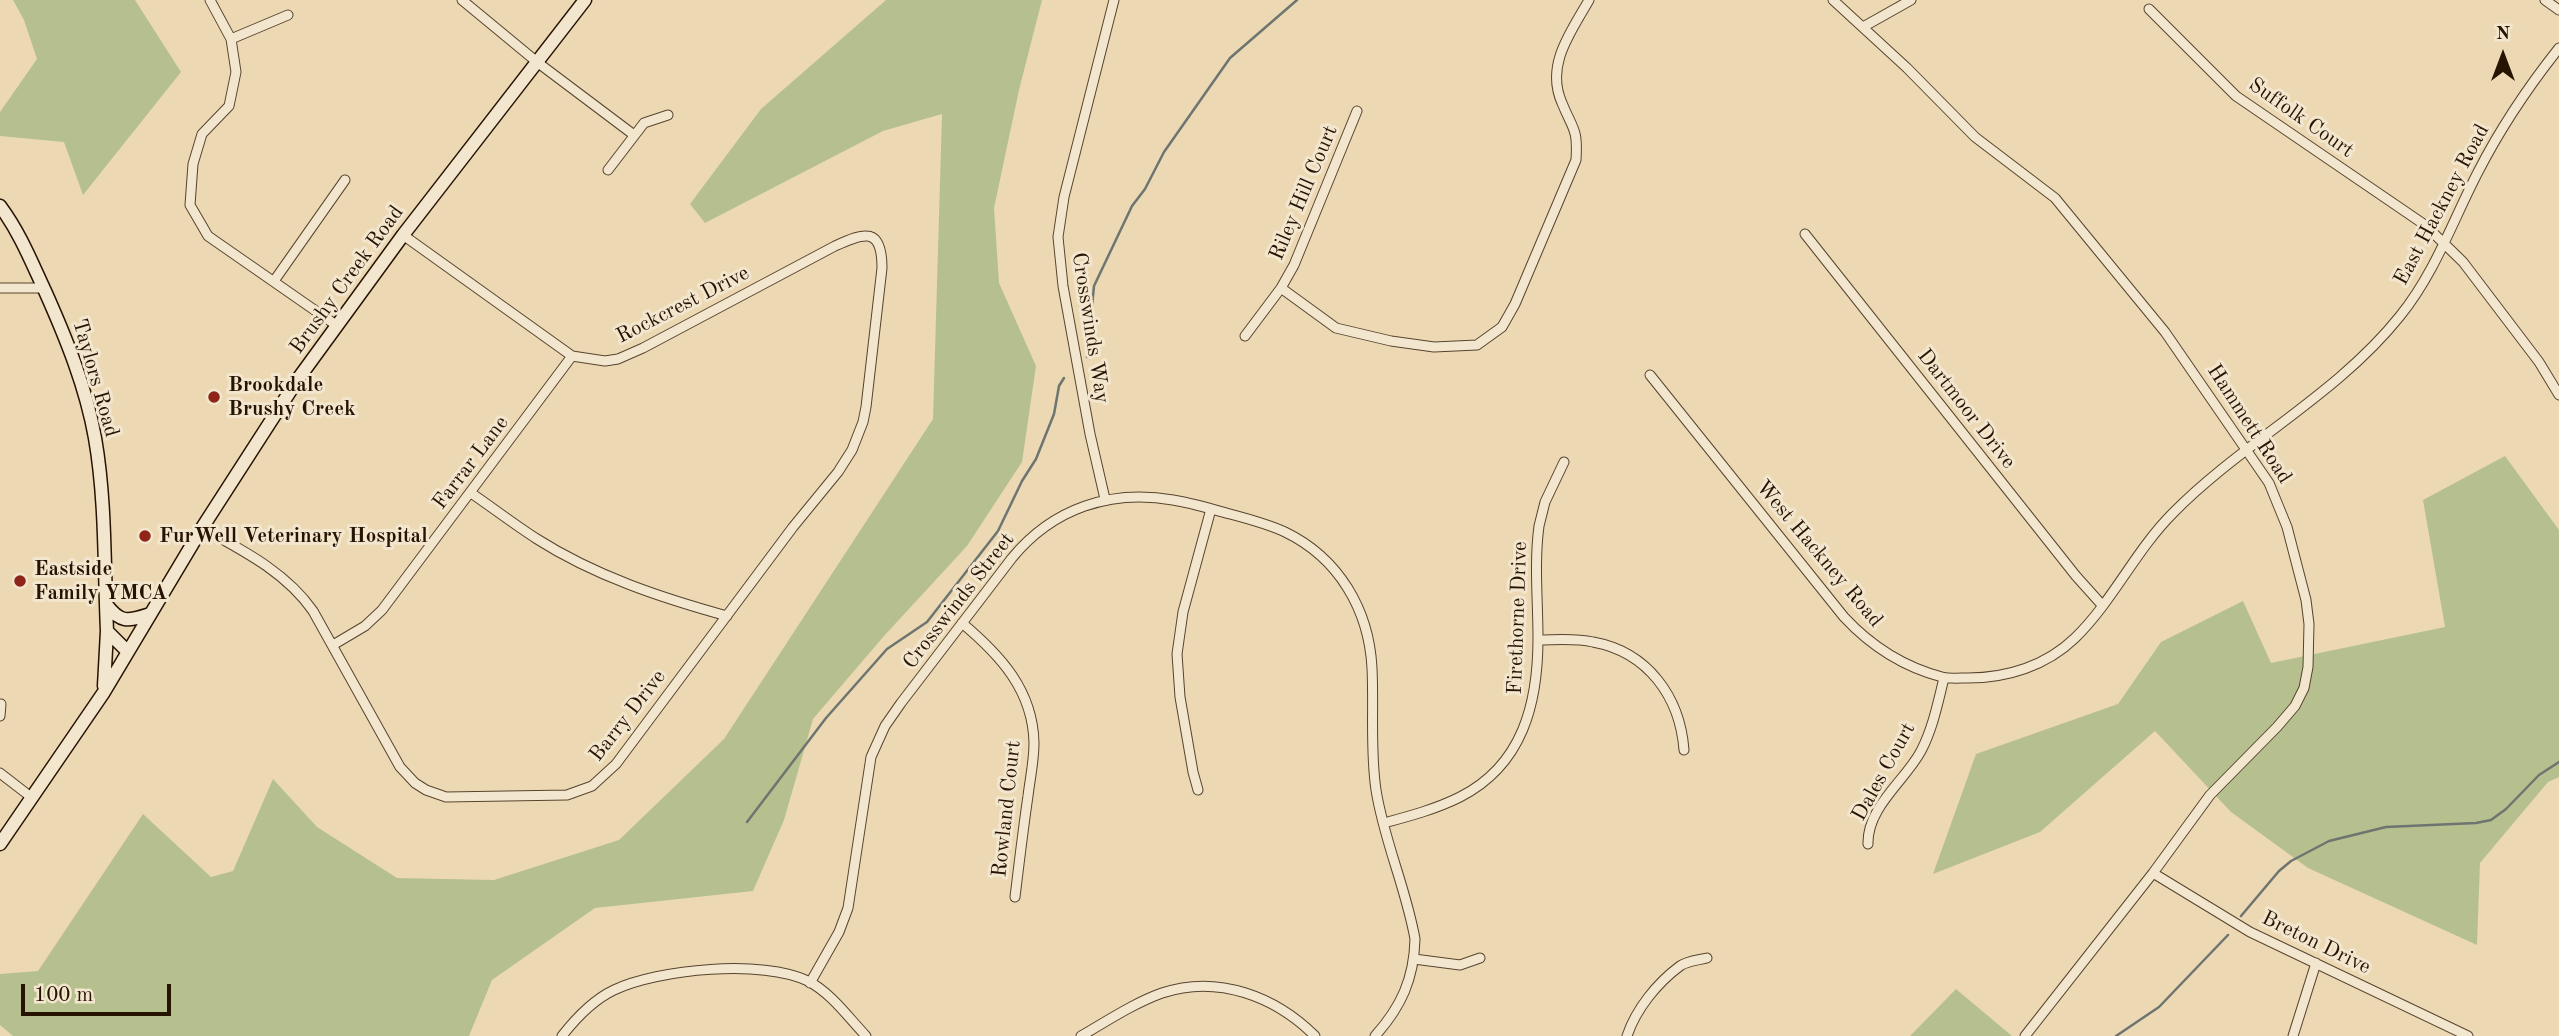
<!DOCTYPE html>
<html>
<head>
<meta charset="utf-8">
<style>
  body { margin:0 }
  #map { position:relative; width:2559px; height:1036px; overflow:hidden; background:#ecd9b4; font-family:"Old Standard TT",serif }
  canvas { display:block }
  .north { position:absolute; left:2468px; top:21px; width:70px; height:70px; -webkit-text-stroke:5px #f3e6ce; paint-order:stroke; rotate:0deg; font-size:19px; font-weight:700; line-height:28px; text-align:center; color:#271302 }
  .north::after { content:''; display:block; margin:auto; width:24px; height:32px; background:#271302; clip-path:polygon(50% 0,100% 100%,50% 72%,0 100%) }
  .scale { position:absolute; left:21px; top:984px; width:150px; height:32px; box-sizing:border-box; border:4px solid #271302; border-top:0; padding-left:9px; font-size:21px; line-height:24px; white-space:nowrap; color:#271302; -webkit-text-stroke:5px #f3e6ce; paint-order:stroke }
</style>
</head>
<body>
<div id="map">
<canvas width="2559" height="1036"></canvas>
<div class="north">N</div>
<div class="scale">100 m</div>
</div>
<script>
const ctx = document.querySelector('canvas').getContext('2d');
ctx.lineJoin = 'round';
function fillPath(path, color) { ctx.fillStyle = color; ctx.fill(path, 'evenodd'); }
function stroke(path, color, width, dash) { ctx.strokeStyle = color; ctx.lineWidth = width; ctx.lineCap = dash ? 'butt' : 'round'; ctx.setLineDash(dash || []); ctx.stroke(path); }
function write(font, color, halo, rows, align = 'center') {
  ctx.font = font + ' "Old Standard TT",serif'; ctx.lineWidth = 6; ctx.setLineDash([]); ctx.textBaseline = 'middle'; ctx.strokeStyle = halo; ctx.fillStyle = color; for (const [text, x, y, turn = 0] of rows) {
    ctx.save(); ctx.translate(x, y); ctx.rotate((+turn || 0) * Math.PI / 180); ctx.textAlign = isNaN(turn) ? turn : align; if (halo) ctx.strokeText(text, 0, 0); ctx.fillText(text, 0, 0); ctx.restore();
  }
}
const green = new Path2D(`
  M13,0H135L181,72L83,195L64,142L0,136V112L37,59L24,20Z
  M886,0H1042L1019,90L994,208L999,283L1036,366L1022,462L967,546L884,636L813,719L784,820L753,891L595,908L492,980L469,1036H13L0,1025V974L38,971L143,814L211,877L233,871L273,779L317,827L397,878L494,880L619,840L724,739L933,419L942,114L883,131L705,223L690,204L761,109Z
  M2505,456L2559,530V777L2548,782L2480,863L2477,945L2308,868L2231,812L2155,731L2040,832L1933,874L1976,754L2118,704L2161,642L2243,601L2271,663L2445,627L2423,500Z
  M1956,989L2012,1036H1910Z`);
const stream = new Path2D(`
  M1087,357L1094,286L1132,206L1145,189L1164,152L1230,58L1297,0
  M747,822L826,718L887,649L927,622L998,531L1022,481L1036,459L1054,414L1059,386L1064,378
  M2241,916L2279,871L2291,861L2329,841L2386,827L2476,823L2491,820L2506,809L2539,775L2559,762
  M2116,1036L2159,1007L2228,935`);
const street = new Path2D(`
  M210,0L231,39L236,72L229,106L202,134L193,164L190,205L208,236L336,325
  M462,0L537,62L634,135
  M1833,0L1907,68L1975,137L2055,198L2165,332L2269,483L2287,527L2306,600L2309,624L2308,667L2304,688L2295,706L2277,727L2210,795L2153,873L2025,1036
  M2545,0L2559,10
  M2149,9L2236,96L2425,225L2463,262L2539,362L2559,395
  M1863,27L1911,0
  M231,39L288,15
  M608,170L644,123L668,115
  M1805,234L2076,576L2102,605
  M274,281L345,180
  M0,288H44
  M1281,288L1336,328L1391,341L1434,347L1477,345L1502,327L1515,304L1576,160C1578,128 1573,130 1562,103C1545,65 1571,32 1589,0
  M1245,336L1281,288L1294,265L1357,111
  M1650,375L1844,617C1870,645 1904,667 1942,677C1950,679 1960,678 1968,678C2007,678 2046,666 2075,638C2113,601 2135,551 2173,513C2243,442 2337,395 2400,316C2435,273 2453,220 2478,172C2501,127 2528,87 2559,48
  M471,493C493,508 515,525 537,539C595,576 662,598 727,616
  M1105,499L1090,434L1063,286L1058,237L1064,197L1114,0
  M202,528C242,550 286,572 313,611L400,767L415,783L426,790L446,797L567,795L592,786L616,764L793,527L838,472L852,450L863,422L866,407L882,268C882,227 865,232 835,246L643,348L618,359L605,361L572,356L403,235
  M962,623C1000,655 1033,690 1034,743C1034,761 1030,779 1028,796C1023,830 1019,864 1015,897
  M1538,640C1556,640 1575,638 1593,642C1648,652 1680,697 1684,750
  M333,645L365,626L382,610L572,356
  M0,716L1,704
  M0,773L31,797
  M1198,790L1193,772L1180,697L1177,654L1183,612L1211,509
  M1384,823C1410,816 1436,809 1460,797C1523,765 1538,703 1538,638C1538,601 1534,563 1539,526L1545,502L1564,462
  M1868,844C1867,807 1905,781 1921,751C1933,728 1938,702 1944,678
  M2153,873L2250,932L2468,1036
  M1414,959L1460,965L1480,958
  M810,983L839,932L848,908L871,757L885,726L901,703L1012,558C1053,508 1111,489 1173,500C1192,503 1211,509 1230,514C1249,519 1268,524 1285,532C1339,558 1369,610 1372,668C1374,709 1370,750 1376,790C1384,841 1406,888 1415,939C1414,979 1401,1007 1375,1036
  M562,1036C576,1018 593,1000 614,990C658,969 763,959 808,981C831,993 848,1017 866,1036
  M1081,1036C1107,1021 1134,1003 1162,993C1218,974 1276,997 1315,1036
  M1627,1036C1636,1009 1657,983 1680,966C1687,961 1699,960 1707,958
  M2293,1036L2316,963`);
const secondary = new Path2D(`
  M0,206C20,233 31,261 45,291C66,338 86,387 95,438C106,501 104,567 107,631L127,651
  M106,604C121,624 128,621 150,614
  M104,686L107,631
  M0,844L104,692L202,528L298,379L403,235L585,0`);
const markers = [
  [214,397,7,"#8f2418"],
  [145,536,7,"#8f2418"],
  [20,581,7,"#8f2418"]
];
const streetNames = [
  ["Suffolk Court",2301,118,35],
  ["Riley Hill Court",1304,193,-67],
  ["East Hackney Road",2442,205,-62],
  ["Brushy Creek Road",347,280,-54],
  ["Rockcrest Drive",683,305,-27],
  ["Crosswinds Way",1090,328,81],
  ["Taylors Road",95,378,74],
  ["Dartmoor Drive",1966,409,52],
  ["Hammett Road",2249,424,57],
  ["Farrar Lane",471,463,-53],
  ["West Hackney Road",1819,554,50],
  ["Crosswinds Street",959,601,-52],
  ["Firethorne Drive",1518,618,-88],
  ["Barry Drive",628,716,-52],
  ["Dales Court",1884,772,-61],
  ["Rowland Court",1007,809,-84],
  ["Breton Drive",2316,943,26]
];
const poiNames = [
  ["Brookdale",228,385],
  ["Brushy Creek",228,409],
  ["FurWell Veterinary Hospital",159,536],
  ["Eastside",34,569],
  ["Family YMCA",34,593]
];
fillPath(green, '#b6c08f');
stroke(stream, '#6e7570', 2.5);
stroke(street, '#58442e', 11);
stroke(secondary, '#271302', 15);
stroke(street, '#f3e6ce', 9);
stroke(secondary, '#f3e6ce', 12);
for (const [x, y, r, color] of markers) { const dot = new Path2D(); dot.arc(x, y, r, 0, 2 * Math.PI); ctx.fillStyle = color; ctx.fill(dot); stroke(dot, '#f3e6ce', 2.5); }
write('21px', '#271302', '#f3e6ce', streetNames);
write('bold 21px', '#271302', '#f3e6ce', poiNames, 'left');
</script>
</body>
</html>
